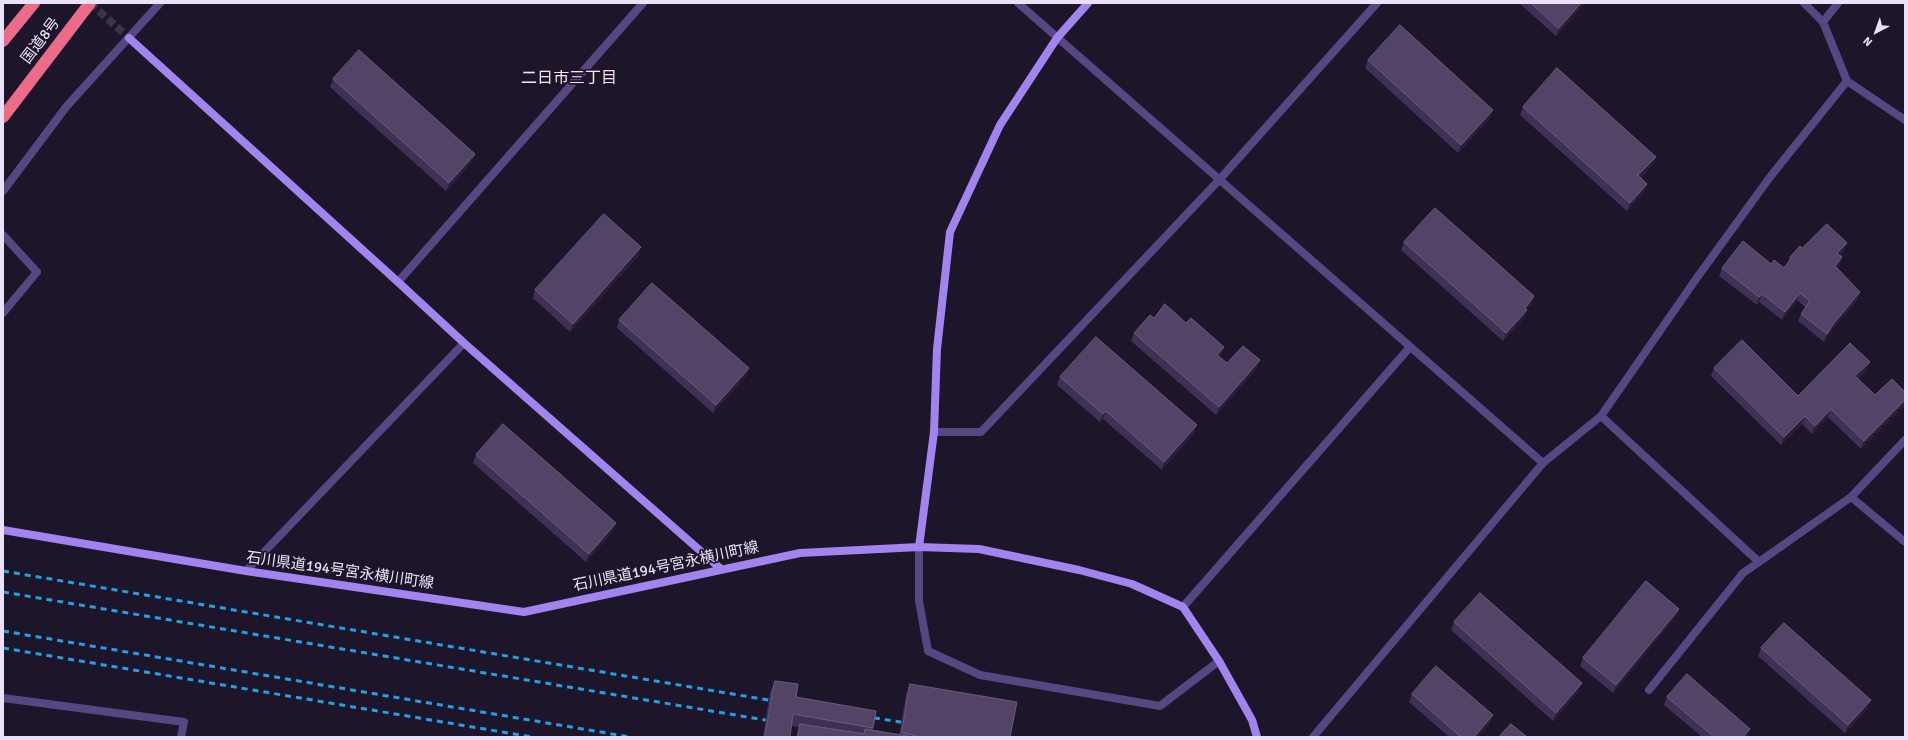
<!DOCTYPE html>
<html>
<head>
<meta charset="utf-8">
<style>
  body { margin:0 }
  #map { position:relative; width:1908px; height:740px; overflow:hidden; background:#1d1529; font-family:Signika,sans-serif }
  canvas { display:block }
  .frame { position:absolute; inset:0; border:4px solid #ebe1fb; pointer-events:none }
  .north { position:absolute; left:1856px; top:12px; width:40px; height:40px; -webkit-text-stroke:3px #1d1529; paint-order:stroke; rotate:221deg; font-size:11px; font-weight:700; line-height:16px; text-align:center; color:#ebe1fb }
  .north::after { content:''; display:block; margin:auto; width:14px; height:18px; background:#ebe1fb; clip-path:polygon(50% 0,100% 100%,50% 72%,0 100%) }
</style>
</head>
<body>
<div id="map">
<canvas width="1908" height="740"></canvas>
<div class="frame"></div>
<div class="north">N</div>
</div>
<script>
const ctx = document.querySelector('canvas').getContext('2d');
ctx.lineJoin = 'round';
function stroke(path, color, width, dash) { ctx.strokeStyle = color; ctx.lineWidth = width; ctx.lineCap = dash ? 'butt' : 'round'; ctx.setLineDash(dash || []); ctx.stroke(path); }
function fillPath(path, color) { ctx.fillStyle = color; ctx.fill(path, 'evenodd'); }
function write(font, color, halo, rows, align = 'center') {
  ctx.font = font + ' Signika,"Noto Sans JP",sans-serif'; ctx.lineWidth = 3.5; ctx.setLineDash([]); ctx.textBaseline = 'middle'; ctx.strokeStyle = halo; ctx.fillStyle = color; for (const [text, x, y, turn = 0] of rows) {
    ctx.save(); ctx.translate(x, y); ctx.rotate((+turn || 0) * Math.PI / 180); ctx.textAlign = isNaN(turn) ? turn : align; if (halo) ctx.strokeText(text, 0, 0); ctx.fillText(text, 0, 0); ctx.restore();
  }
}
const streetTunnel = new Path2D(`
  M90,3L129,38`);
const lane = new Path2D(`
  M919,547V601L928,651L980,675L1160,706L1219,661`);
const street = new Path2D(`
  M1018,3L1543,463
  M1804,3L1823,22L1847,81L1905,120
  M1823,22L1838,3
  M3,191L66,107L160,3
  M3,235L37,272L3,313
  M398,282L643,3
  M1601,416L1696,279L1770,177L1847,81
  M934,432H981L1219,180L1377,3
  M1851,497L1905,542
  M246,571L464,343
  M1183,607L1410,347
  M1649,690L1743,573L1759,562
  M3,698L184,722L181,737
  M1313,737L1543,463L1601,416L1759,562L1851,497L1905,440`);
const secondary = new Path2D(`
  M129,38L398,282L464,343L721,569
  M3,530L246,571L524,612L800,553L919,547L979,549L1079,570L1132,584L1183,607L1219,661L1252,720L1257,737
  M919,547L934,432L937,349L950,232L1000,125L1057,38L1088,3`);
const highway = new Path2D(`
  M3,41L34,3
  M3,117L90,3`);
const rail = new Path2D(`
  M3,571L780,702
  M3,592L777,722
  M3,631L630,737
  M3,648L532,737
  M863,716L912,724`);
const wall = new Path2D(`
  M1519,3H1585L1556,36Z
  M1368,60L1490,118L1458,153L1365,68Z
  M333,79L475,154L472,162L446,191L330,87Z
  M1523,107L1653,164L1641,178L1644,192L1627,211L1520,115Z
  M1404,242L1534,296L1532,304L1527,309L1524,318L1503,341L1401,250Z
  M1802,248L1844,251L1840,255L1842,257L1840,265L1837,268L1858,299L1831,331L1824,342L1798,321L1801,314L1806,308L1797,300L1782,320L1759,302L1757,305L1719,276L1722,268L1771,264L1784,268L1787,264L1790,257Z
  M639,255L570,332L533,298L535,290Z
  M1154,318L1221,355L1219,357L1227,363L1257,368L1216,415L1131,341L1134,333Z
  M619,320L749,368L746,376L713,413L617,328Z
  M1714,368L1798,396L1867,370L1858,379L1875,395L1892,379L1861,449L1828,417L1812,434L1802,424L1781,445L1711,376Z
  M1060,377L1194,433L1162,470L1103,419L1100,422L1057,385Z
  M476,455L613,531L586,562L473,463Z
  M1679,609L1676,616L1613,693L1580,666L1583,658Z
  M1454,622L1579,691L1553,721L1451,630Z
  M1761,648L1868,708L1845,733L1758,656Z
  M775,681L796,697L873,728L872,730L899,735L906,695L910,684L1010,737H796L799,727L791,726L790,737H763L770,692Z
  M1412,694L1493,715L1490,723L1478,737H1449L1409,702Z
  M1667,697L1750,729L1747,737H1702L1664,705Z`);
const shadedWall = new Path2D(`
  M1581,3H1585L1556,36L1559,28Z
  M1493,110L1490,118L1458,153L1461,145Z
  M475,154L472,162L446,191L449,183Z
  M1656,157L1653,164L1636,183L1638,175Z
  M1647,184L1644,192L1627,211L1630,203Z
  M1847,243L1844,251L1834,260L1837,253Z
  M641,247L639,255L570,332L573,324Z
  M1842,257L1840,265L1832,274L1835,266Z
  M1860,292L1858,299L1831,331L1824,342L1827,334L1834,323Z
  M1800,293L1797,300L1782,320L1785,312Z
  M1762,294L1759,302L1757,305L1759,297Z
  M1534,296L1532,304L1522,315L1525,308Z
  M1527,310L1524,318L1503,341L1506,333Z
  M1224,347L1221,355L1214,363L1217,355Z
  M1260,360L1257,368L1216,415L1219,407Z
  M1870,362L1867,370L1853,384L1855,376Z
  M749,368L746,376L713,413L716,405Z
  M1905,400V405L1861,449L1864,441Z
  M1831,409L1828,417L1812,434L1815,426Z
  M1106,411L1103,419L1100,422L1103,414Z
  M1805,416L1802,424L1781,445L1784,437Z
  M1197,425L1194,433L1162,470L1164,462Z
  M616,523L613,531L586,562L589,554Z
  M1679,609L1676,616L1613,693L1616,685Z
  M1582,683L1579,691L1553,721L1556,713Z
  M1871,700L1868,708L1845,733L1848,725Z
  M1493,715L1490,723L1478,737H1474Z
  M1750,729L1747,737H1743Z`);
const building = new Path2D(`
  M1531,3H1581L1559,28Z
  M1400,25L1493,110L1461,145L1368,60Z
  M359,50L475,154L449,183L333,79Z
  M1557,68L1656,157L1638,175L1647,184L1630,203L1523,107Z
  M1435,208L1534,296L1525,308L1527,310L1506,333L1404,242Z
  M604,214L641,247L573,324L535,290Z
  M1827,224L1847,243L1837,253L1842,257L1835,266L1860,292L1834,323L1827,334L1801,314L1810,301L1800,293L1785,312L1762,294L1759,297L1722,268L1743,241L1771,264L1774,260L1784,268L1791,259L1790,257L1800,246L1802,248Z
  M652,283L749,368L716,405L619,320Z
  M1165,304L1186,323L1191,318L1224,347L1217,355L1227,363L1243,346L1260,360L1219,407L1134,333L1150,315L1154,318Z
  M1096,337L1197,425L1164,462L1106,411L1103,414L1060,377Z
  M1742,340L1798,396L1850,343L1870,362L1855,376L1875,395L1892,379L1905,392V400L1864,441L1831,409L1815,426L1805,416L1784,437L1714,368Z
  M503,424L616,523L589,554L476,455Z
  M1646,581L1679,609L1616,685L1583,658Z
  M1480,593L1582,683L1556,713L1454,622Z
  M1784,623L1871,700L1848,725L1761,648Z
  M1436,666L1493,715L1474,737H1461L1412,694Z
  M1687,674L1750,729L1743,737H1714L1667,697Z
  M775,681L798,684L796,697L876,711L873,728L793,714L790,737H765Z
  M910,684L1017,702L1010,737H922L902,733Z
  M800,724L864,734L865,729L914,737H798Z
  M1511,724L1527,737H1499Z`);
const streetNames = [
  ["国道8号",41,41,-53],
  ["石川県道194号宮永横川町線",666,567,-12],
  ["石川県道194号宮永横川町線",340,571,8]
];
const neighbourhoodNames = [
  ["二日市三丁目",569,79]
];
stroke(streetTunnel, '#3c3448', 8, [8, 4]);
stroke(lane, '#574682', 8);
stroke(street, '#574682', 8);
stroke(secondary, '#a284ef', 8);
stroke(highway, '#ec6b88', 12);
stroke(rail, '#259fe3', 3, [6, 5]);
fillPath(wall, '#413055');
fillPath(shadedWall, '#2b1d3c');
fillPath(building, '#534366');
stroke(building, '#6b5c7e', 1);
write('15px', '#ebe1fb', '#1d1529', streetNames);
write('16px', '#fbe3ec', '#1d1529', neighbourhoodNames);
</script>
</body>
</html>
